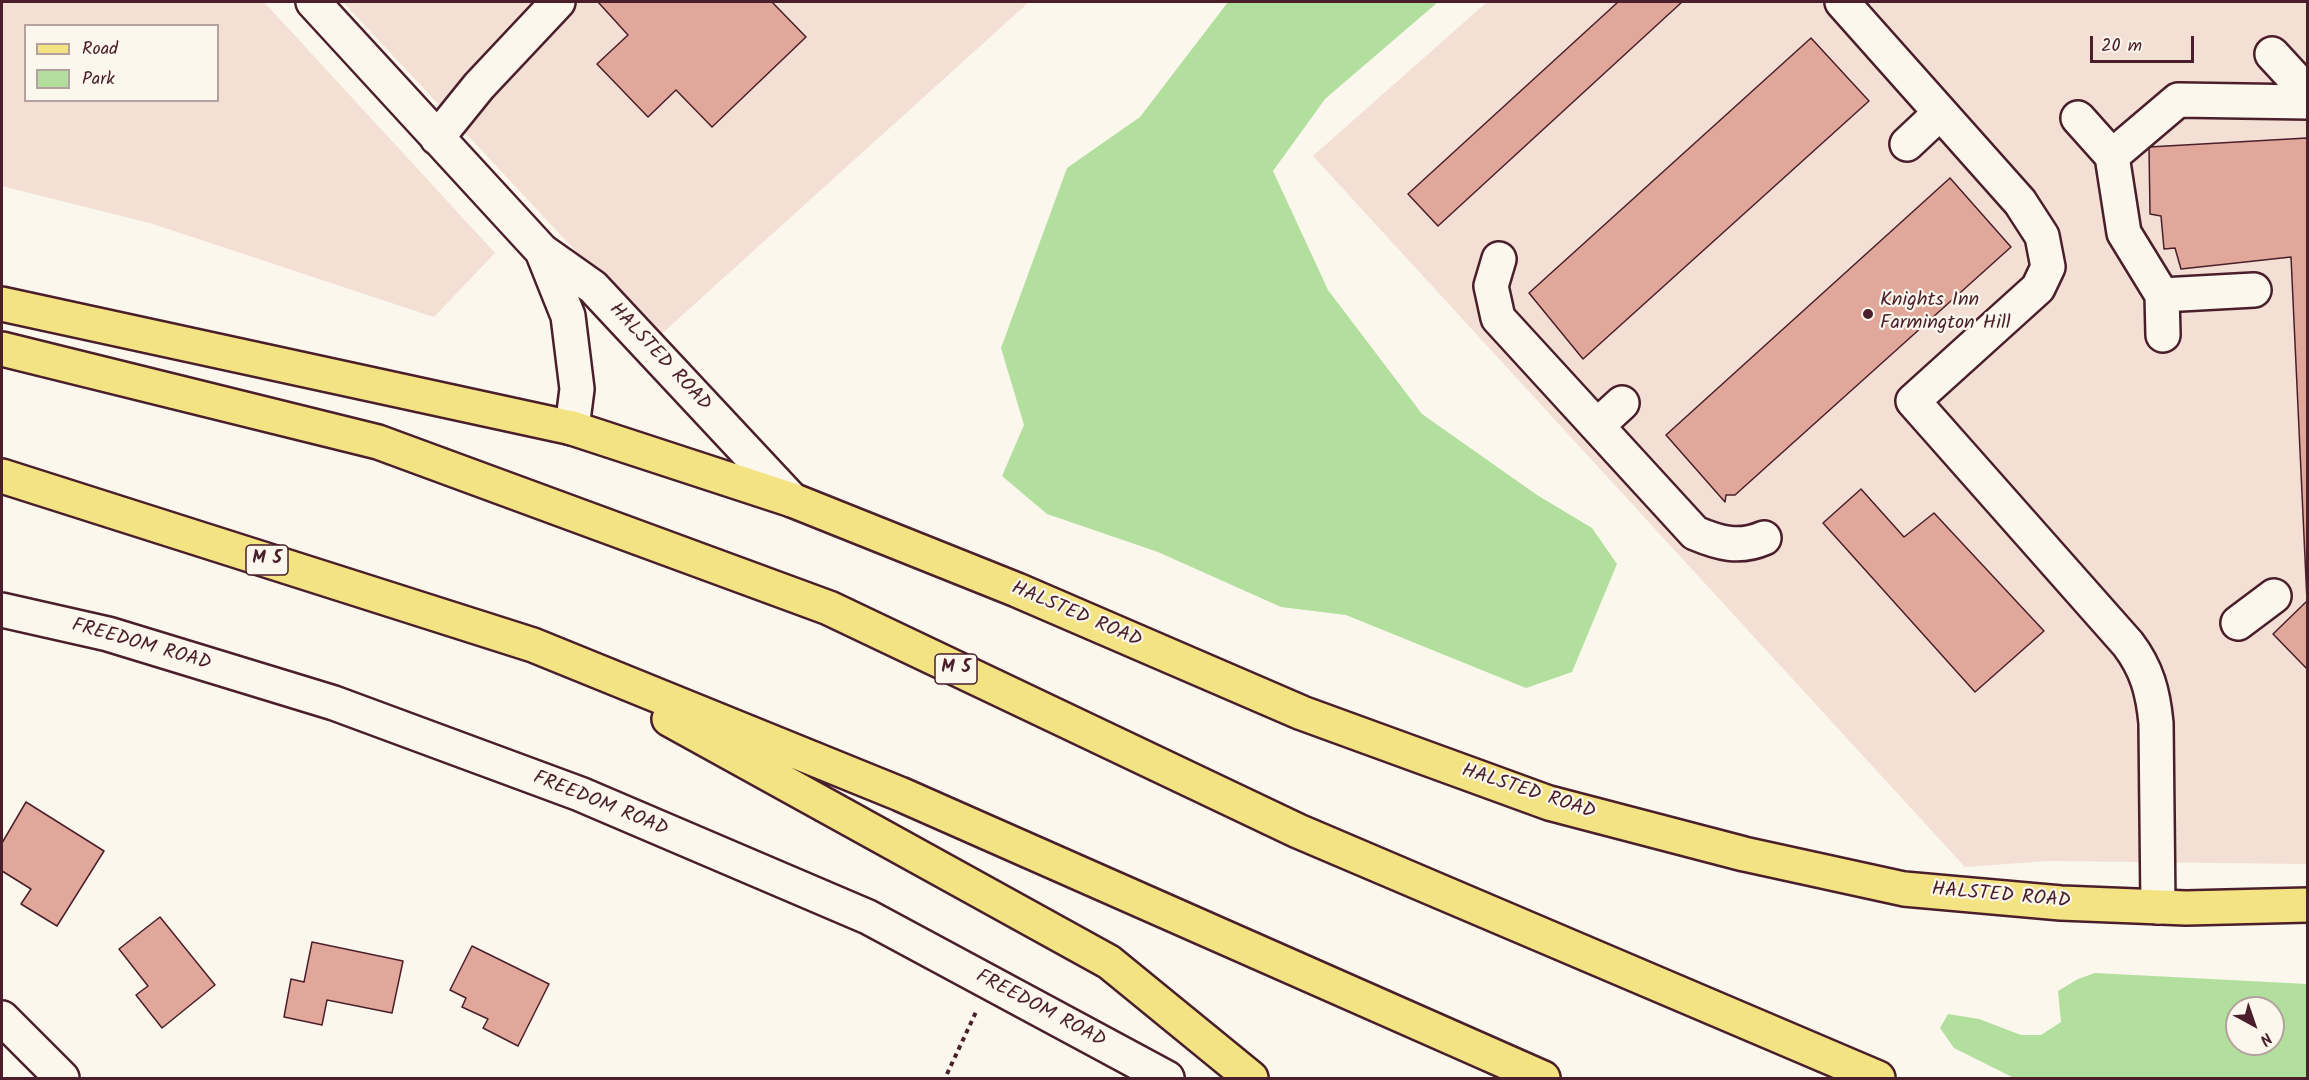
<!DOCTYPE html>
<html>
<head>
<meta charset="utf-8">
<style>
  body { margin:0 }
  #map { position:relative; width:2309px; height:1080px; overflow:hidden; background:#fbf7ec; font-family:Kalam,sans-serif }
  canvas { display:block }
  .frame { position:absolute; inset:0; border:3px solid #4a1f2b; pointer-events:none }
  .legend { position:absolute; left:24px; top:24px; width:195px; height:78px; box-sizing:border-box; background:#fbf7ec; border:2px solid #b4a19f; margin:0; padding:8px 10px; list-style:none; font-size:18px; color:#4a1f2b }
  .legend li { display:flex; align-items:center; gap:12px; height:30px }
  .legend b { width:30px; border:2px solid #b4a19f }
  .north { position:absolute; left:2225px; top:996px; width:60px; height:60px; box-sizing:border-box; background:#fbf7ec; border:2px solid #b4a19f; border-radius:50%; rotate:140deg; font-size:16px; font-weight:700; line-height:24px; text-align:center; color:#4a1f2b }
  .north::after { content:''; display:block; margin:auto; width:21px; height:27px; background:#4a1f2b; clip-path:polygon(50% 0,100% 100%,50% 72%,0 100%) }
  .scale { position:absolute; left:2090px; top:36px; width:104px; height:27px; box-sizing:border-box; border:3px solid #4a1f2b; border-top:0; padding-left:8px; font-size:18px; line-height:21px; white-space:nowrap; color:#4a1f2b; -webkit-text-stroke:4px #fbf7ec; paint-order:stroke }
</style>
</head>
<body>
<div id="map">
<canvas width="2309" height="1080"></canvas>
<div class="frame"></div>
<ul class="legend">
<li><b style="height:8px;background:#f4e382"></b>Road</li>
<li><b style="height:16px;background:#b2df9d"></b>Park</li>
</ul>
<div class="north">N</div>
<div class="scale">20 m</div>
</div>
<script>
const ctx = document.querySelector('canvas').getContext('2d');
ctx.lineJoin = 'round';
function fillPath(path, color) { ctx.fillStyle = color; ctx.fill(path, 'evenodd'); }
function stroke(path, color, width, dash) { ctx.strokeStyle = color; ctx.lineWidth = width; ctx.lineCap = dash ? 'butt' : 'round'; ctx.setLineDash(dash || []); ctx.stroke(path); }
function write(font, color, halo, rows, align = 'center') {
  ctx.font = font + ' Kalam,sans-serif'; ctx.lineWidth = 4.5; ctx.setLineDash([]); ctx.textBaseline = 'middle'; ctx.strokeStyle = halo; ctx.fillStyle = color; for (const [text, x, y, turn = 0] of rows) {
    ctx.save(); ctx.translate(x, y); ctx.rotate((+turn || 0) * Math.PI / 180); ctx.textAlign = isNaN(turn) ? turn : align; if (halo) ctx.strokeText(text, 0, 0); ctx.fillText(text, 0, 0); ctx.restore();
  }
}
const built = new Path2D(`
  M2,2H264L495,253L434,317L150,223L2,186ZM26,26H218V100H26Z
  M343,2H1029L657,338Z
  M1487,2H2307V864L2048,861L1965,867L1313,156Z`);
const green = new Path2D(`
  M1228,2H1438L1325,99L1273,171L1328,290L1422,414L1537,495L1592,528L1617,564L1572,672L1526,688L1346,615L1281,607L1158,552L1047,514L1002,476L1024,425L1001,348L1067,168L1140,117Z
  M2095,973L2307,984V1078H2014L1954,1048L1940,1028L1948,1014L1979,1019L2021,1035H2041L2061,1022L2058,991L2078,979ZM2237,1008H2273V1044H2237Z`);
const building = new Path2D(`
  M772,2L806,37L712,127L676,90L648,117L597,64L628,35L598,2Z
  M1618,2H1682L1438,226L1408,194Z
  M1811,38L1869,101L1583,359L1529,293Z
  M2307,138L2308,140V670L2273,634L2307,601L2291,257L2181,269L2175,248L2164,249L2161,216L2150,214L2149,147Z
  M1950,178L2011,247L1735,495H1726L1725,502L1666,435Z
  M1861,489L1904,537L1934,513L2044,631L1975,692L1823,523Z
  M26,802L104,851L57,926L21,904L31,889L2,871V843Z
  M160,917L215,985L162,1028L136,995L148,986L119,949Z
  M312,942L403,961L392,1013L327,1000L322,1025L284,1017L291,979L304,982Z
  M472,946L549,984L518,1046L483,1028L488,1019L462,1007L466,998L450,990Z`);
const path = new Path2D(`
  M947,1074L976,1012`);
const minor = new Path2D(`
  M313,2L542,251L593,287L792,500
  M1842,2L2020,202L2042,236L2048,267L2038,288L1913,401L2128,644C2147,669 2153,692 2156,723L2158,907
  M2272,54L2308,93
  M2078,118L2112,156L2124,233L2162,295L2163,335
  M437,138L479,86L558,2
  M1907,144L1940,113
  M2112,156L2178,100L2308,102
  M542,251L568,316L577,389L572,428
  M1499,259L1491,286L1498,318L1695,533C1719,543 1739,549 1764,538
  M2162,295L2254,290
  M1597,426L1622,403
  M2,610L108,634L334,703L580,794L868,917L1167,1078
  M2238,623L2274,596
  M2,1018L62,1078`);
const major = new Path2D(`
  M572,428L792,500L1017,590L1302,713L1549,803L1744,854L1904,889L2061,903L2186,908L2308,905`);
const highway = new Path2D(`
  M2,304L572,428
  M2,349L378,442L829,608L1298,831L1878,1078
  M2,476L533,645L900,794L1543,1078
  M669,719L1109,962L1251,1078`);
const markers = [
  [1868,314,6,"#4a1f2b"]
];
const shields = [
  [267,560,42],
  [956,669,42]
];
const shieldNames = [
  ["M 5",267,560],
  ["M 5",956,669]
];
const poiNames = [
  ["Knights Inn",1880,302],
  ["Farmington Hill",1880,325]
];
const streetNames = [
  ["HALSTED ROAD",659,358,47],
  ["HALSTED ROAD",1076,616,23],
  ["FREEDOM ROAD",141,646,16],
  ["HALSTED ROAD",1528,793,18],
  ["FREEDOM ROAD",600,805,22],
  ["HALSTED ROAD",2001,897,5],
  ["FREEDOM ROAD",1040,1010,28]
];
fillPath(built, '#f3dfd3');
fillPath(green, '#b2df9d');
fillPath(building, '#e0a79a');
stroke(building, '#4a1f2b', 1.5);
stroke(minor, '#4a1f2b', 38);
stroke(major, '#4a1f2b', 38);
stroke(highway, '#4a1f2b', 38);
stroke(path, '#4a1f2b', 4, [4.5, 4.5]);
stroke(minor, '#fbf7ec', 33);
stroke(major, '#f4e382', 33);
stroke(highway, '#f4e382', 33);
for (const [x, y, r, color] of markers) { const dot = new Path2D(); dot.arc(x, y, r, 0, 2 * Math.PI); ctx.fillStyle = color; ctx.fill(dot); stroke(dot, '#fbf7ec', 2); }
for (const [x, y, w] of shields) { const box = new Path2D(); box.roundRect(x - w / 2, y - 15, w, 30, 4.5); ctx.fillStyle = '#fbf7ec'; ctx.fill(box); stroke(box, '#4a1f2b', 1.5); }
write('bold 18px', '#4a1f2b', null, shieldNames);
write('20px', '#4a1f2b', '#fbf7ec', poiNames, 'left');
write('20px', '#4a1f2b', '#fbf7ec', streetNames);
</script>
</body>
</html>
